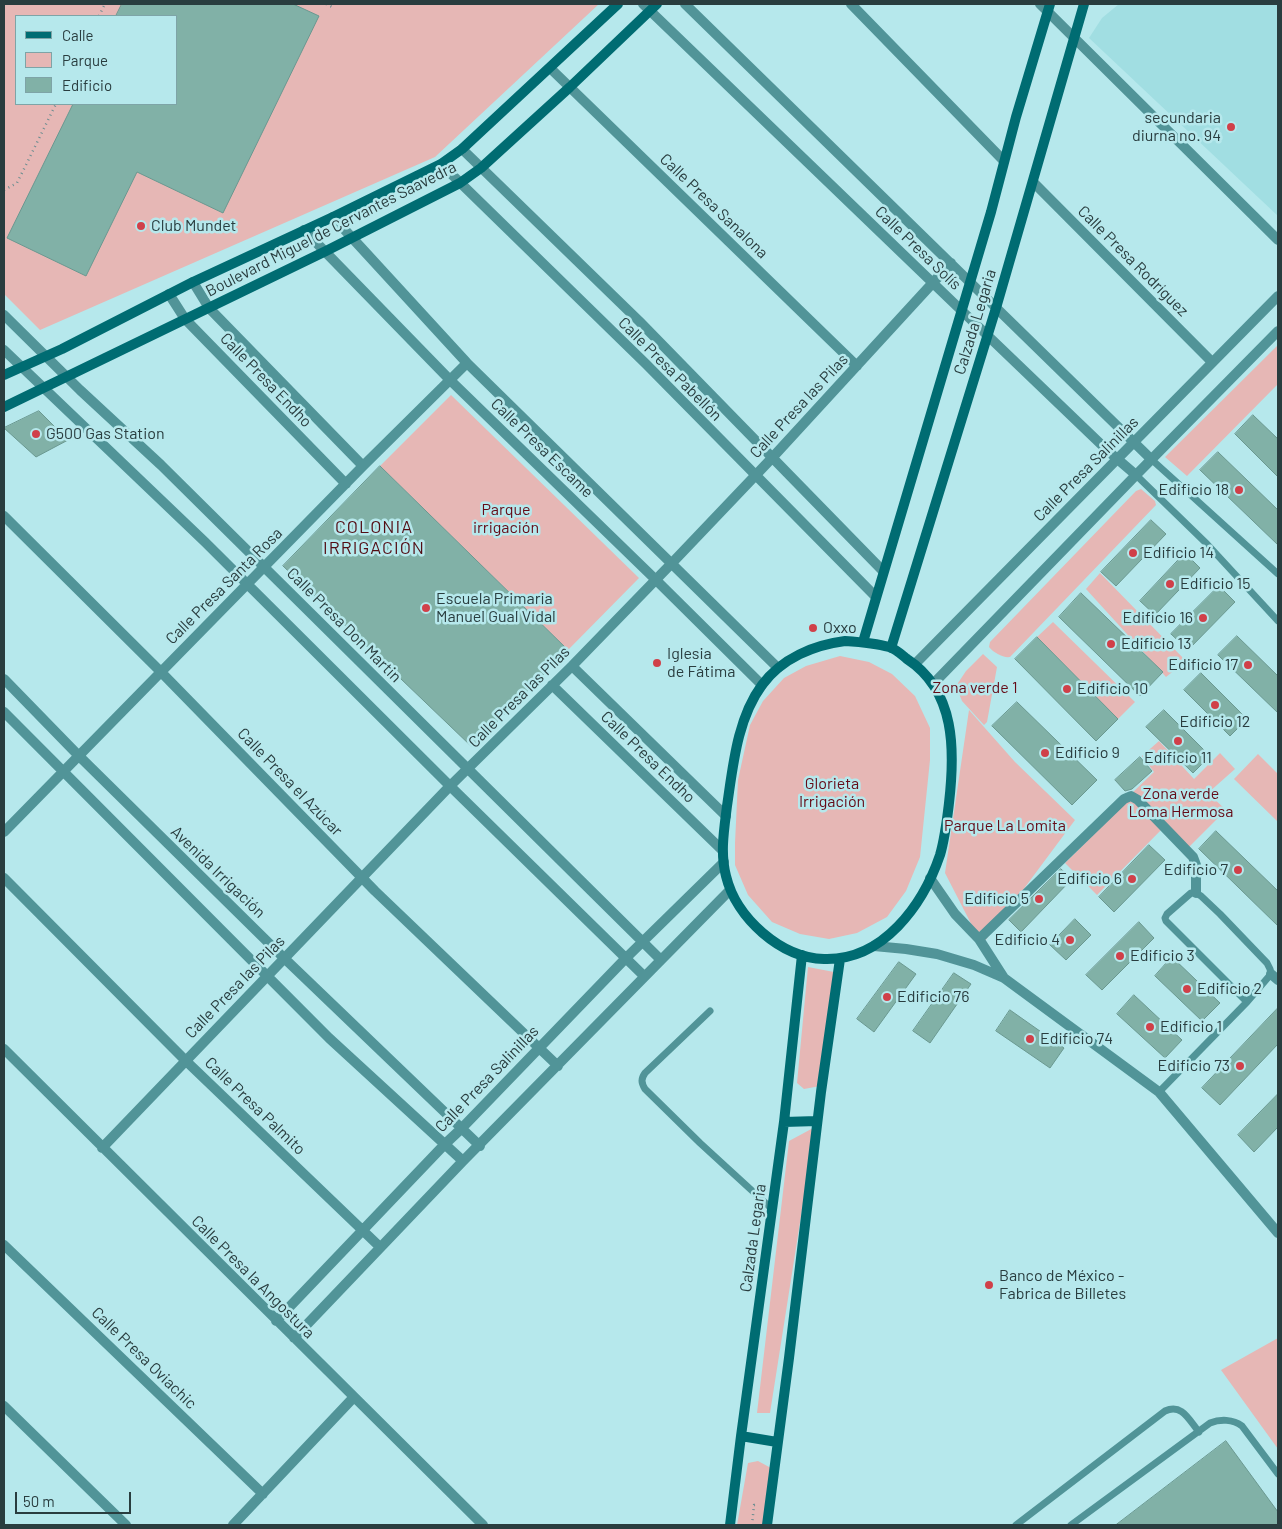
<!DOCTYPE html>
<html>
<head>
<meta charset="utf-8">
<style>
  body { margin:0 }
  #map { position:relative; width:1282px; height:1529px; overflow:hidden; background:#b6e8ec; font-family:Barlow,sans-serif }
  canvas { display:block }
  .frame { position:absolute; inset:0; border:5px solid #293d3f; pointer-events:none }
  .legend { position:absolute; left:15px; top:15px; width:162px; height:90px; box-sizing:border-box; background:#b6e8ec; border:1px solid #7ea4a7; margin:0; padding:6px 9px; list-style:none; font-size:15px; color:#293d3f }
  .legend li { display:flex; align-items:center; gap:10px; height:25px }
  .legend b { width:25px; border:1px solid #7ea4a7 }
  .scale { position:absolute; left:15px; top:1492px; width:116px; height:22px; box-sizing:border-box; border:2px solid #293d3f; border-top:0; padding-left:6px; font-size:15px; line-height:18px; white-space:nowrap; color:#293d3f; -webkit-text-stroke:4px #b6e8ec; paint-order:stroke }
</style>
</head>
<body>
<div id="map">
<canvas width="1282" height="1529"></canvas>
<div class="frame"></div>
<ul class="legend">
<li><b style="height:6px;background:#006c72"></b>Calle</li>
<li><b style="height:14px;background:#e6b7b5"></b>Parque</li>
<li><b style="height:14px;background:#81b1a7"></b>Edificio</li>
</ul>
<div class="scale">50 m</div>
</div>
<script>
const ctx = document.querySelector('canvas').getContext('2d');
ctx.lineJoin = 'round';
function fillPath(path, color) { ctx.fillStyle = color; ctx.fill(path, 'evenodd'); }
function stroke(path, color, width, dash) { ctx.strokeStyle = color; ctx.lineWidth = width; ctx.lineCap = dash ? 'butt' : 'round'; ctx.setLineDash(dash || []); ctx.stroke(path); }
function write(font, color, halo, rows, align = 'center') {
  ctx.font = font + ' Barlow,sans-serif'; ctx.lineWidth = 5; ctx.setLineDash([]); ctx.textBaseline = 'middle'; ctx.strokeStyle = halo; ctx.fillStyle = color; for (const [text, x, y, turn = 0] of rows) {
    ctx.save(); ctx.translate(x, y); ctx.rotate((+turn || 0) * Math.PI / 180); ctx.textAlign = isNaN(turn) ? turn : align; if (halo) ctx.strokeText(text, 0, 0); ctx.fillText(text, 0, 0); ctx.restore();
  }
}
const built = new Path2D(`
  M1119,4H1278V216L1089,38L1102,18Z`);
const green = new Path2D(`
  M4,4H599L435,157L40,330L4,294ZM16,16H176V104H16Z
  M1278,345V384L1187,476L1165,457Z
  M451,395L639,578L568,650L380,466Z
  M1141,489L1155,501L1156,505L1010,657C1003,658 994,653 989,647L990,642L1136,491Z
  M1100,573L1186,661L1166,677L1086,589Z
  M1053,622L1135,702L1118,719L1037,637Z
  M983,654L997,667L987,722L984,725L962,701L956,686L966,671Z
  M840,656L869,662L892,674L915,696L930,728V760L920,857L906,891L887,917L857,933L829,939L800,934L772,922L748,895L735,865V843L738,780L750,725L763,701L784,678L806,666Z
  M969,710L1015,762L1075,820L982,945L945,873Z
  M1159,741L1194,779L1220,753L1235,769L1208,793L1226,810L1188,848L1132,793L1154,772L1142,756Z
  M1258,754L1278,774V820L1277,821L1234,779Z
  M1130,799L1162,829L1097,895L1065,863Z
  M808,967L834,972L820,1086L804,1089L797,1083Z
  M815,1127L770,1413H757L789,1141Z
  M1278,1338V1449L1221,1370Z
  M758,1461L771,1468L763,1525H737L748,1463Z`);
const building = new Path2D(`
  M122,4H293L319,16L223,213L137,172L86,276L7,238L73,104H176V16H116Z
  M39,411L68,440L36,457L4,428Z
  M1253,415L1278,439V477L1235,434Z
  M1218,452L1278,510V545L1200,470Z
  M380,466L568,650L472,747L283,566Z
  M1151,520L1166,534L1116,586L1101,572Z
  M1185,553L1200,568L1155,615L1140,601Z
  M1219,586L1235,602L1188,650L1171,634Z
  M1081,593L1163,672L1140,696L1059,617Z
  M1237,636L1278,676V713L1218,655Z
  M1037,637L1118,719L1096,741L1015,659Z
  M1201,673L1247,719L1230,736L1184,690Z
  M1017,702L1097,780L1072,805L992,726Z
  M1164,710L1210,756L1193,773L1146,727Z
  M1140,757L1152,771L1132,789L1125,791L1115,780Z
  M1216,831L1278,891V926L1199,849Z
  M1149,845L1165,860L1114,912L1099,897Z
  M1061,869L1072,879L1021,932L1009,920Z
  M1075,919L1091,935L1066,960L1050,945Z
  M1139,922L1154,938L1102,990L1086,975Z
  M1172,957L1220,1003L1202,1021L1155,976Z
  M899,962L916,974L874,1032L857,1019Z
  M954,973L971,984L930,1043L913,1031Z
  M1134,995L1182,1040L1165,1058L1117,1014Z
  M1278,1008V1044L1220,1105L1202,1088Z
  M1010,1010L1064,1048L1050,1068L996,1031Z
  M1278,1094V1127L1254,1152L1238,1135Z
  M1226,1441L1278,1512V1525H1116Z`);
const path = new Path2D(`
  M326,4L332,7L334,4
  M99,16L105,4
  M4,190L17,183L56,104
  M752,1525L754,1505H757`);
const lane = new Path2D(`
  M1151,459L1278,574
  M1136,475L1207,544L1278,621
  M710,1011L645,1073C641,1079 641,1082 645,1089L700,1143L772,1209
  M1159,1092L1247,1002L1271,974L1270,969L1267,963L1220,914L1201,896L1196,893H1191L1167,914L1165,918L1166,921L1247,1002
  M1016,1525L1165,1411C1182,1403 1189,1420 1199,1432
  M1071,1525L1210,1423C1220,1419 1233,1419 1242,1426L1278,1474`);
const street = new Path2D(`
  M643,4L962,311L1108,451L1136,475
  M685,4L1151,459
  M851,4L1004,161
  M1040,4L1278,240
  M550,68L857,366
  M462,149L639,321L883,571
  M441,164L646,364L876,597
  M1033,182L1212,362
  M333,217L467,363L778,668
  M304,230L450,380L656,580L762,685
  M193,282L209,308L363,466
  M169,294L185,319L346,484
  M4,315L80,390L161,465L660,959
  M4,350L205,542L450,786L644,976
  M4,516L160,671L375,891L558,1066
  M915,664L1278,296
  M572,666L726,816
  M4,679L78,755L284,958L480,1146
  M933,684L1136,475L1278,331
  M552,685L722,850
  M4,712L329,1038L463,1161
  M4,832L363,466L467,363
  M4,878L185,1060L380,1247
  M930,878L955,914L979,939L1004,978
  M979,939L1124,799L1131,796L1138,800L1193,857L1196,865V893
  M874,946L906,949L937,954L974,965L1004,978L1159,1092L1278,1233
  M1271,974L1278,980
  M4,1049L483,1525
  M102,1148L450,786L572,666L672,563L772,458L951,263
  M4,1245L263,1494
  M276,1321L445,1144L461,1129L626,958L724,862
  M294,1338L463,1161L730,890
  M4,1406L126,1525
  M233,1525L354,1397`);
const secondary = new Path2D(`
  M4,375L62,349L193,282L333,217L441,164L462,149L618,4
  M4,407L326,251L460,183L481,168L570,87L657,4
  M845,641C860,642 875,643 889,647C896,649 902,655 907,659C956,691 955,751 949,803C947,820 945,838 940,855C923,905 883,961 824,959C781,958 736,918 726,876C720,853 724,830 727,806C733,766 737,719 762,685C782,658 814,645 845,641Z
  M863,642L991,212L1016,117L1050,4
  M891,648L996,308L1084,4
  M784,1122L817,1121
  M741,1436L777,1442
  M730,1525L741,1436L784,1122L802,955
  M767,1525L789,1358L821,1092L840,959`);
const markers = [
  [1231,127,5,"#d04049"],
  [141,226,5,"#d04049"],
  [36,434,5,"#d04049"],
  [1239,490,5,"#d04049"],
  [1133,553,5,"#d04049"],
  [1170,584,5,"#d04049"],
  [426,608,5,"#d04049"],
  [1203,618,5,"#d04049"],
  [813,628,5,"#d04049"],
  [1111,644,5,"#d04049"],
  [657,663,5,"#d04049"],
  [1248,665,5,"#d04049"],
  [1067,689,5,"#d04049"],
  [1215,705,5,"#d04049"],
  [1178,741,5,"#d04049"],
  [1045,753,5,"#d04049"],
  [1238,870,5,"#d04049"],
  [1132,879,5,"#d04049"],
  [1039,899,5,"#d04049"],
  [1070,940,5,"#d04049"],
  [1120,956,5,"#d04049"],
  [1187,989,5,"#d04049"],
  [887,997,5,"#d04049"],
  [1150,1027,5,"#d04049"],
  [1030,1039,5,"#d04049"],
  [1240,1066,5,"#d04049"],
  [989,1285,5,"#d04049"]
];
const poiNames = [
  ["secundaria",1221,118,"right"],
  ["diurna no. 94",1221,136,"right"],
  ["Club Mundet",151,226],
  ["G500 Gas Station",46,434],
  ["Edificio 18",1229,490,"right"],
  ["Edificio 14",1143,553],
  ["Edificio 15",1180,584],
  ["Escuela Primaria",436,599],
  ["Manuel Gual Vidal",436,617],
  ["Edificio 16",1193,618,"right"],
  ["Oxxo",823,628],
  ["Edificio 13",1121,644],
  ["Iglesia",667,654],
  ["de Fátima",667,672],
  ["Edificio 17",1238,665,"right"],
  ["Edificio 10",1077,689],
  ["Edificio 12",1215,722,"center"],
  ["Edificio 9",1055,753],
  ["Edificio 11",1178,758,"center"],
  ["Edificio 7",1228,870,"right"],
  ["Edificio 6",1122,879,"right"],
  ["Edificio 5",1029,899,"right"],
  ["Edificio 4",1060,940,"right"],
  ["Edificio 3",1130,956],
  ["Edificio 2",1197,989],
  ["Edificio 76",897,997],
  ["Edificio 1",1160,1027],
  ["Edificio 74",1040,1039],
  ["Edificio 73",1230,1066,"right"],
  ["Banco de México -",999,1276],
  ["Fabrica de Billetes",999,1294]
];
const streetNames = [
  ["Calle Presa Sanalona",714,206,44],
  ["Boulevard Miguel de Cervantes Saavedra",331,229,-27],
  ["Calle Presa Solís",918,248,44],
  ["Calle Presa Rodríguez",1133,261,45],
  ["Calzada Legaria",975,322,-73],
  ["Calle Presa Pabellón",670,369,45],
  ["Calle Presa Endho",266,380,46],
  ["Calle Presa las Pilas",799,406,-47],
  ["Calle Presa Escame",542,448,44],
  ["Calle Presa Salinillas",1086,469,-45],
  ["Calle Presa Santa Rosa",224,586,-45],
  ["Calle Presa Don Martin",344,625,45],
  ["Calle Presa las Pilas",519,697,-45],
  ["Calle Presa Endho",648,757,44],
  ["Calle Presa el Azúcar",290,782,46],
  ["Avenida Irrigación",218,872,44],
  ["Calle Presa las Pilas",235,987,-46],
  ["Calle Presa Salinillas",487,1079,-46],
  ["Calle Presa Palmito",255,1106,44],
  ["Calzada Legaria",753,1238,-82],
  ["Calle Presa la Angostura",253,1277,45],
  ["Calle Presa Oviachic",144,1358,44]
];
const parkNames = [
  ["Parque",506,510],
  ["irrigación",506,528],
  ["Zona verde 1",975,688],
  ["Glorieta",832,784],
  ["Irrigación",832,802],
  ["Zona verde",1181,794],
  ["Loma Hermosa",1181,812],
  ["Parque La Lomita",1005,826]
];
const neighbourhoodNames = [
  ["COLONIA",374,527],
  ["IRRIGACIÓN",374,548]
];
fillPath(built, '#a1dee2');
fillPath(green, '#e6b7b5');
fillPath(building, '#81b1a7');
stroke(building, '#6a9890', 1);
stroke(path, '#6b8d90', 2.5, [1, 4]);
stroke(lane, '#519498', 7);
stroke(street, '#519498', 10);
stroke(secondary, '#006c72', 10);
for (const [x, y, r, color] of markers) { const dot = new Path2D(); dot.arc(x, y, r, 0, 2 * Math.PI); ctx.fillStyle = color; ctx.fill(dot); stroke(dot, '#b6e8ec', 2); }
write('16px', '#293d3f', '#b6e8ec', poiNames, 'left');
write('16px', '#293d3f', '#b6e8ec', streetNames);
write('16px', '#650b17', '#b6e8ec', parkNames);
ctx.letterSpacing = '1px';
write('18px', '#530d14', '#b6e8ec', neighbourhoodNames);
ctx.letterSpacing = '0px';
</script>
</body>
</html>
